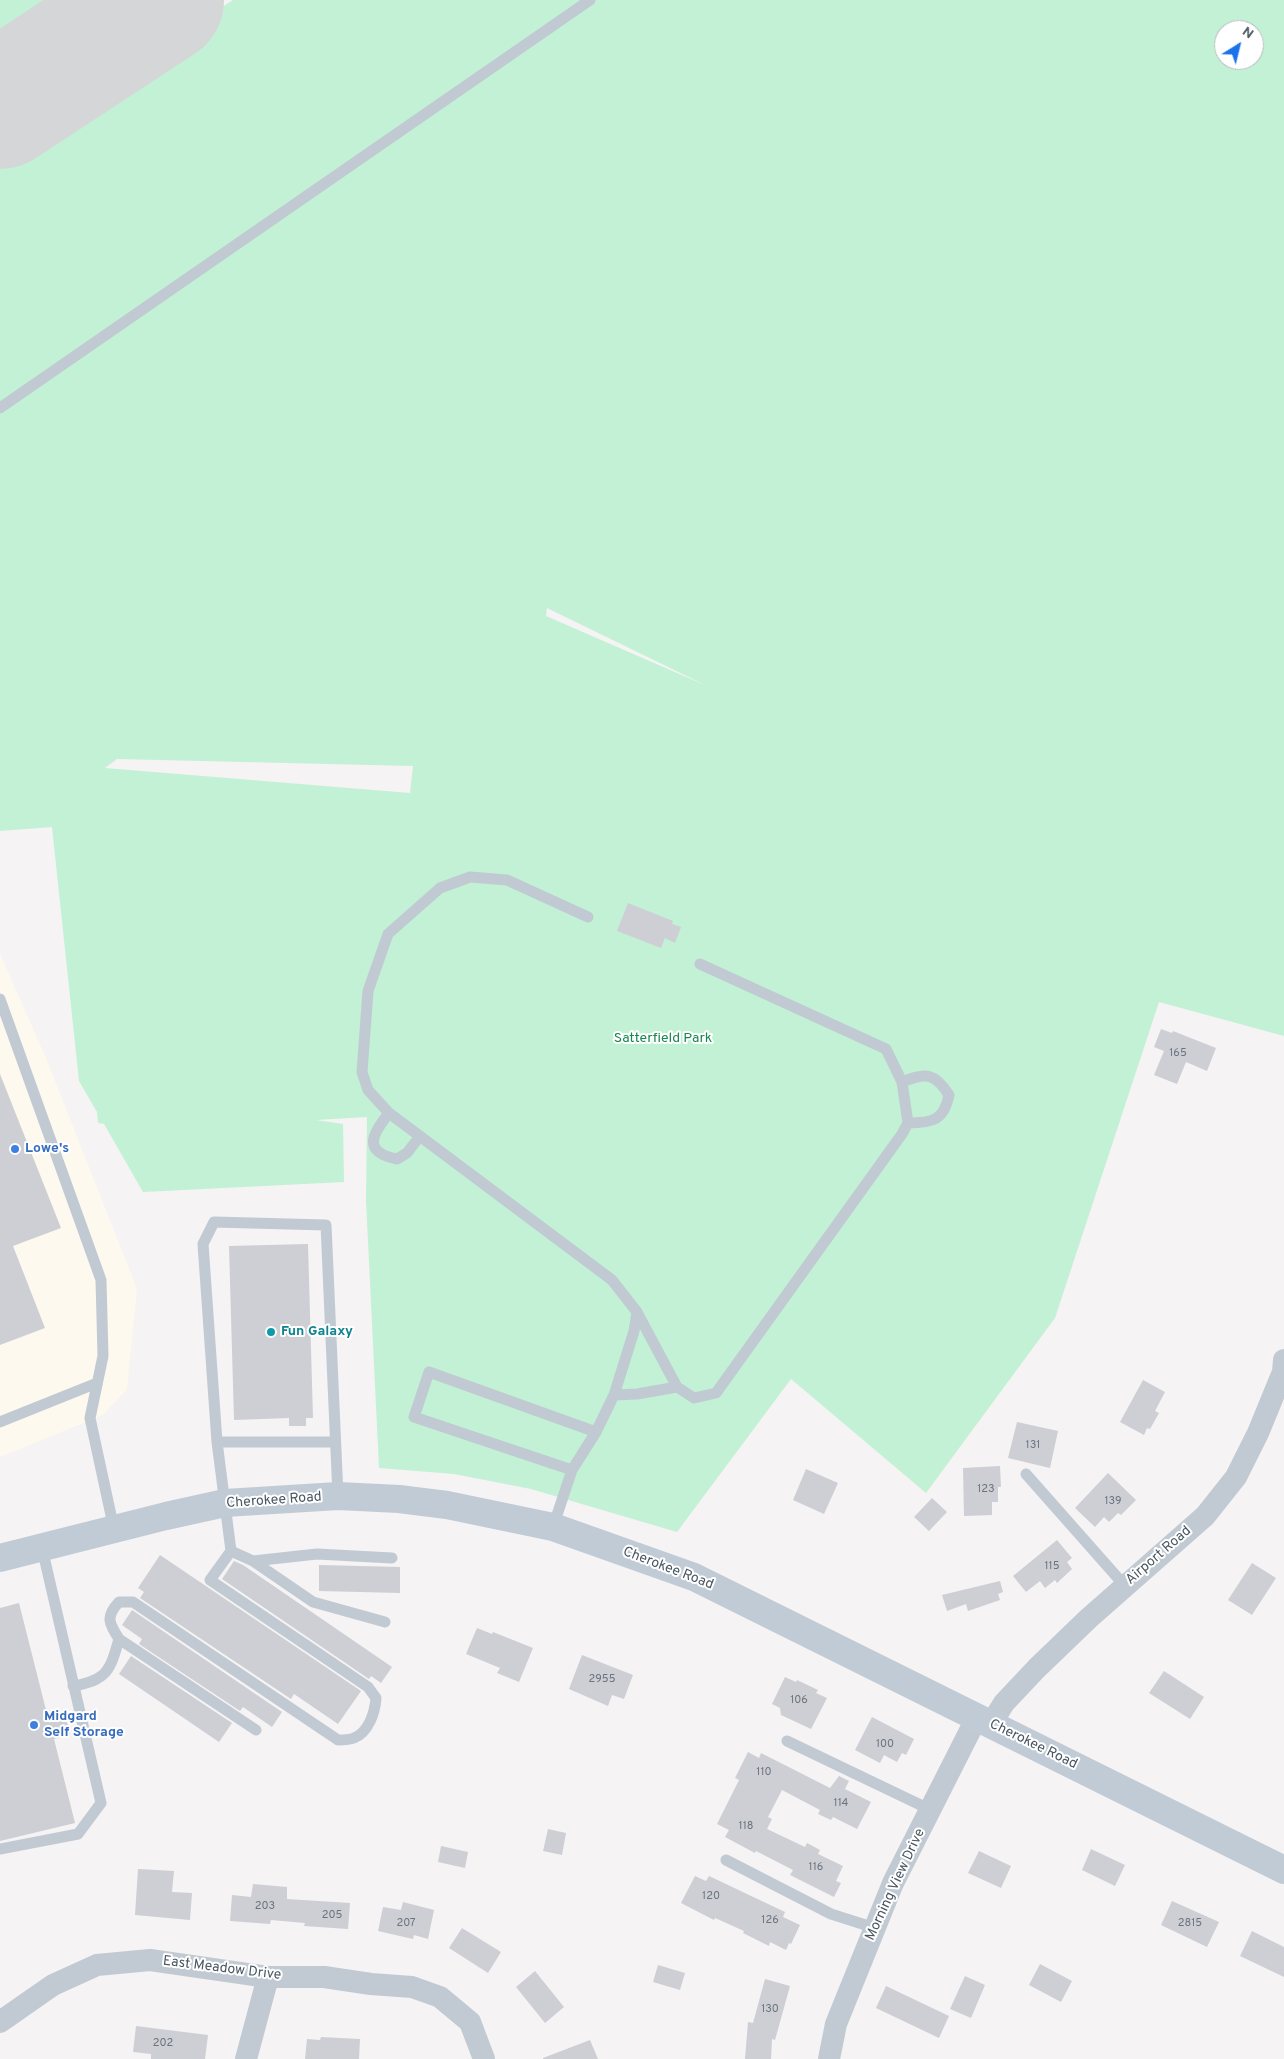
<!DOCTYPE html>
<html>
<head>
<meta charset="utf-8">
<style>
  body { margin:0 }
  #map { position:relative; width:1284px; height:2059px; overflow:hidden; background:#f5f3f3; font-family:Overpass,sans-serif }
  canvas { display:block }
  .north { position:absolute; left:1214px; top:20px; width:50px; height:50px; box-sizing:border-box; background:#fff; border:1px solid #b7bbc0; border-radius:50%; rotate:36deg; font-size:14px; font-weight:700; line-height:20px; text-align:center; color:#4a5661 }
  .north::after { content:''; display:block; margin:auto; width:18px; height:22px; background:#1a73e8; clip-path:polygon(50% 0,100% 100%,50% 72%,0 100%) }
</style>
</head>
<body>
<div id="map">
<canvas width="1284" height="2059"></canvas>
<div class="north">N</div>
</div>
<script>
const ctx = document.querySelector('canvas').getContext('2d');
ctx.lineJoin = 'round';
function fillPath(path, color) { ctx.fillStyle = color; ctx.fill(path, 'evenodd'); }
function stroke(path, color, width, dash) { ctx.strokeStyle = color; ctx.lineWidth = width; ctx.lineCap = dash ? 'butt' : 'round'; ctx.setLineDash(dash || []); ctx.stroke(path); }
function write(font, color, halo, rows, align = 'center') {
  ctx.font = font + ' Overpass,sans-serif'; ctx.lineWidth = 4; ctx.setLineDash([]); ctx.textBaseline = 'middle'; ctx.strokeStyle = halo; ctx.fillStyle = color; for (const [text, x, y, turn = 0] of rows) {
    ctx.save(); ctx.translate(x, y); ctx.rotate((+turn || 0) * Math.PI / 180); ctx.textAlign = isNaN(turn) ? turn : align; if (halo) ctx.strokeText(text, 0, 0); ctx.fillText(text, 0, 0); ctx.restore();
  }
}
const commercial = new Path2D(`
  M0,954L46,1058L137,1289L127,1389L103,1415L0,1457Z`);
const green = new Path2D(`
  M0,0H82L0,54Z
  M233,0H1284V1036L1159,1002L1055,1318L926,1493L791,1379L677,1532L531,1489L454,1474L379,1468L366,1200L367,1117L316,1120L343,1124L344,1182L143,1192L104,1124L98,1123L97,1112L79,1081L52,827L0,831V152ZM1224,30H1254V60H1224ZM547,608L707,686L546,616ZM117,759L413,766L410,793L105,768Z`);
const runway = new Path2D(`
  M0,105L160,0`);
const building = new Path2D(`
  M628,903L673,921L672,924L681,927L675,943L665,938L661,948L617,931Z
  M1161,1029L1172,1033L1173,1031L1216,1048L1207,1071L1186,1062L1177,1084L1154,1075L1164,1051L1154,1047Z
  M0,1074L61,1228L13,1246L45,1328L0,1345Z
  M308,1244L313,1418H306V1426H289V1418L234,1420L229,1246Z
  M1143,1380L1165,1392L1155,1411L1159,1413L1150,1429L1147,1428L1144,1435L1120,1422Z
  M1017,1422L1058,1431L1050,1468L1008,1458Z
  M1000,1466L1001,1487H998V1502H992V1515L964,1516L963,1468Z
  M806,1469L838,1483L824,1514L793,1500Z
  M1108,1473L1136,1500L1121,1515L1118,1513L1109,1522L1104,1517L1095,1527L1075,1508Z
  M932,1498L947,1512L929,1531L914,1517Z
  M1057,1540L1072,1558L1067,1562L1072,1569L1057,1583L1055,1580L1045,1588L1040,1581L1026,1592L1013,1576Z
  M160,1555L361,1691L338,1724L294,1694L291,1699L140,1598L144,1592L138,1588Z
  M234,1561L243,1565L392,1667L381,1683L371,1676L369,1679L222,1579Z
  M1252,1563L1276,1578L1252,1615L1228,1600Z
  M319,1565L400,1567V1593L319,1591Z
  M1000,1581L1003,1592L998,1594L1000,1600L968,1611L966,1604L947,1611L942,1595Z
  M19,1603L47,1714H65L70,1735L54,1739L75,1823L0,1841V1608Z
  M132,1610L282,1712L272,1727L243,1707L240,1711L139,1644L142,1639L122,1625Z
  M477,1628L492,1634L493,1632L533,1648L519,1682L497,1673L500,1668L466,1654Z
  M582,1655L633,1675L624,1699L612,1695L608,1706L569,1689Z
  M131,1656L232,1723L219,1742L119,1674Z
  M1164,1671L1204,1697L1190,1719L1149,1693Z
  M785,1677L796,1682L797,1680L818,1690L816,1693L827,1698L811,1729L781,1715L780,1708L772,1704Z
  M872,1717L914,1739L906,1755L902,1753L897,1762L884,1755L880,1763L855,1750Z
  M748,1752L759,1758L761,1753L830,1788L839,1776L849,1781L845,1789L871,1802L857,1829L833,1817L831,1820L818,1814L820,1810L782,1790L768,1817L772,1819L767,1829L805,1847L807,1843L820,1850L818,1854L843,1866L836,1881L841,1883L834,1897L790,1875L793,1870L756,1851L755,1853L725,1837L729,1830L717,1824L739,1780L735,1778Z
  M548,1829L566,1833L562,1855L543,1851Z
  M441,1846L468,1852L465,1868L438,1862Z
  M1091,1849L1125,1865L1115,1886L1082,1870Z
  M979,1851L1011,1866L1001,1888L968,1873Z
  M138,1869L174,1871L172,1892L192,1893L190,1920L135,1915Z
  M695,1876L706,1881L709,1876L785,1912L783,1917L800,1925L791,1944L789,1943L786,1950L770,1942L769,1946L743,1933L744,1931L715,1918L714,1920L681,1903Z
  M253,1884L287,1887V1899L350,1903L348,1929L304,1926L305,1923L271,1920L270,1924L230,1921L232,1895L251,1897Z
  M1172,1901L1219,1922L1207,1947L1161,1925Z
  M403,1902L434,1910L428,1939L414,1935L413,1939L378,1931L383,1907L401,1910Z
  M462,1928L501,1952L488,1973L449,1948Z
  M1252,1931L1284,1947V1977L1240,1956Z
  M1040,1964L1072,1981L1061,2002L1029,1985Z
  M658,1965L685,1973L680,1990L653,1982Z
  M535,1971L564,2007L545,2023L516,1987Z
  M965,1976L985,1985L971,2018L950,2009Z
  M765,1979L790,1986L775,2040L772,2039L771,2059H745L748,2022L753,2023Z
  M886,1986L949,2016L939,2038L876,2008Z
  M136,2026L208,2035L205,2059H151V2054L133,2052Z
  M321,2037L360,2039L359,2059H305L307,2039L320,2040Z
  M590,2040L598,2059H543V2058Z`);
const lane = new Path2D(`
  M0,408L590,0
  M588,917L507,880L470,877L440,888L388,934L368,991L362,1072L368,1090L389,1113L612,1280L637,1312L677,1387L694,1398L716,1393L902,1134L908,1123L902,1082L886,1049L700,964
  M0,999L101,1280L103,1356L90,1418L114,1529
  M902,1082C926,1072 935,1073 949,1095C944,1120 933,1123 908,1123
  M389,1113C373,1133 361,1152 397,1159L407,1153L420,1136
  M614,1395L637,1394L677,1387
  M0,1422L97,1383
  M217,1442H335
  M572,1470L414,1417L429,1372L596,1432
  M1026,1474L1125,1586
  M338,1496L326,1225L214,1222L203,1244L217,1442L231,1551L253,1561L313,1602L385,1622
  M553,1527L572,1470L596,1432L614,1395L634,1331L637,1312
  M231,1551L210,1580L368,1687L376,1698C375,1712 369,1732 354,1738C349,1740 342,1740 338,1740L133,1602H119C105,1617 109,1623 119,1639L256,1730
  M253,1561L317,1554L392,1558
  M73,1686C107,1680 110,1671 119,1639
  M787,1741L931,1810
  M0,1849L78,1834L101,1803L42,1548
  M726,1860L831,1914L875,1928`);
const street = new Path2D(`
  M991,1724L1004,1703L1037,1668L1089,1618L1205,1516L1236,1477L1258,1433L1283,1372L1284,1360
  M0,2022L53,1985L97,1965L150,1960L268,1977H324L371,1984L412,1987L440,1997L470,2022L484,2059
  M246,2059L268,1977
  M829,2059L836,2024L893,1883L977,1717`);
const secondary = new Path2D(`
  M0,1558L166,1516L225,1503L338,1496L399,1499L447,1505L553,1527L694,1577L1284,1870`);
const markers = [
  [15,1149,5,"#3f7fe0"],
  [271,1332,5,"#0f9aa8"],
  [34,1725,5,"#3f7fe0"]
];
const numberNames = [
  ["165",1178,1054],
  ["131",1033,1446],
  ["123",986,1490],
  ["139",1113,1502],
  ["115",1052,1567],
  ["2955",602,1680],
  ["106",799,1701],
  ["100",885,1745],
  ["110",764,1773],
  ["114",841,1804],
  ["118",746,1827],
  ["116",816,1868],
  ["120",711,1897],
  ["203",265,1907],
  ["205",332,1916],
  ["126",770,1921],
  ["207",406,1924],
  ["2815",1190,1924],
  ["130",770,2010],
  ["202",163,2044]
];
const parkNames = [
  ["Satterfield Park",663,1039]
];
const shopNames = [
  ["Lowe's",25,1149],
  ["Midgard",44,1717],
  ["Self Storage",44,1733]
];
const cultureNames = [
  ["Fun Galaxy",281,1332]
];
const streetNames = [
  ["Cherokee Road",274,1501,-4],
  ["Airport Road",1159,1556,-41],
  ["Cherokee Road",668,1569,21],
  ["Cherokee Road",1033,1745,26],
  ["Morning View Drive",896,1885,-65],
  ["East Meadow Drive",222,1969,7]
];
fillPath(commercial, '#fdf9ef');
fillPath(green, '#c3f1d5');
stroke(runway, '#d5d6d8', 128);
fillPath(building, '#cdcfd5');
stroke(lane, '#c1cad2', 11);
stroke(street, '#c1cad2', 22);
stroke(secondary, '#c1cbd6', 28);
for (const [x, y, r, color] of markers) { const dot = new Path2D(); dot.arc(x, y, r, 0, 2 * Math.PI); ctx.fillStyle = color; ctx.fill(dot); stroke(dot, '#fff', 2); }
write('11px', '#6b747e', null, numberNames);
write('14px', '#17864f', '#fff', parkNames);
write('bold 14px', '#366cbe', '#fff', shopNames, 'left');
write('bold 14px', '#0d838f', '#fff', cultureNames, 'left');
write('14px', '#4a5661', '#fff', streetNames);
</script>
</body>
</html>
